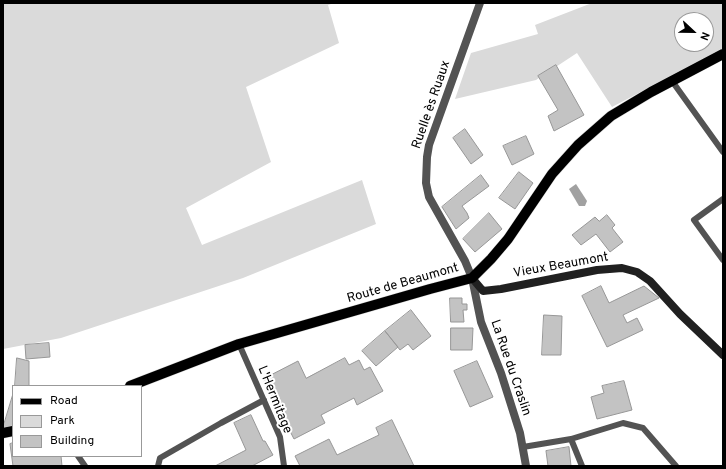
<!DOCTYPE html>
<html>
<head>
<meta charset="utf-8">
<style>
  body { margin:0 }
  #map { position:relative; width:726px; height:469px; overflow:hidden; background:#fff; font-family:Overpass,sans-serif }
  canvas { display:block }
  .frame { position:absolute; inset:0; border:4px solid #000; pointer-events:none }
  .legend { position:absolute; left:12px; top:385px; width:130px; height:72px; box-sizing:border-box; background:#fff; border:1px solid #999; margin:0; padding:5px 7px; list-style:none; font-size:12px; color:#000 }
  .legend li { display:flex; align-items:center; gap:8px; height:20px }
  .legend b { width:20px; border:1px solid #999 }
  .north { position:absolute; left:674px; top:12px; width:40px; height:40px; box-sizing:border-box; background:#fff; border:1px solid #999; border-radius:50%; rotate:112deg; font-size:11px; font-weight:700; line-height:16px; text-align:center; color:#000 }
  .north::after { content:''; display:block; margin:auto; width:14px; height:18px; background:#000; clip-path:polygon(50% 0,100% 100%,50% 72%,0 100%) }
</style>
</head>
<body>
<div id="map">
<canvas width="726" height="469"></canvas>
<div class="frame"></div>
<ul class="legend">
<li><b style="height:5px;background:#000"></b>Road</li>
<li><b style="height:11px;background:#dadada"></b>Park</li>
<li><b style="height:11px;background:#c3c3c3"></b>Building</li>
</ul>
<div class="north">N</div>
</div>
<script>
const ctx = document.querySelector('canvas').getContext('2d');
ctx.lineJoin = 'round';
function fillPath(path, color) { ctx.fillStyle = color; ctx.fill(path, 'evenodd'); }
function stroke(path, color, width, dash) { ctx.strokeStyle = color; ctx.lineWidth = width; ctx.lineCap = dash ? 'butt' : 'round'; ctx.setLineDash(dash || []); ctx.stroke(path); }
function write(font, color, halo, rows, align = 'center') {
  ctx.font = font + ' Overpass,sans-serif'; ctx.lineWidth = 4; ctx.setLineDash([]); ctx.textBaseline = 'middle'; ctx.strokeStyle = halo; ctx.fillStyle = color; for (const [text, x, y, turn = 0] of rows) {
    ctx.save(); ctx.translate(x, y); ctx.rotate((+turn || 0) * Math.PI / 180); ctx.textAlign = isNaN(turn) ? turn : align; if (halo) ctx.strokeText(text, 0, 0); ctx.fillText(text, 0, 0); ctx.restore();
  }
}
const green = new Path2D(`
  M3,3H334L328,5L339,43L246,87L271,162L186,208L202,245L362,180L376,224L243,278L61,338L3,349Z
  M592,3H723V49L612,107L577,53L536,80L455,99L471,53L538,34L535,25ZM682,20H706V44H682Z`);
const water = new Path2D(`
  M576,184L587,201L585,206H579L569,189Z`);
const building = new Path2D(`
  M556,65L584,115L554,131L548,116L558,110L538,76Z
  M465,129L483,155L471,164L453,138Z
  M526,136L534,154L512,165L503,146Z
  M519,172L533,183L515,209L499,198Z
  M481,175L489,186L462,206L467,213L469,218L456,229L442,207Z
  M489,213L502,229L475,252L463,239Z
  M607,215L615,225L612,228L623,242L610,252L596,234L581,245L572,235L595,217L599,221Z
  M601,286L609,303L644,286L659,298L623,315L627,323L637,318L643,330L607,347L582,296Z
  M450,298H462V304H467V310H463L464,322H451Z
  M411,310L431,336L413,350L408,344L400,350L385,331Z
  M544,315L562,316L561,355H542Z
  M451,328H473L472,350H451Z
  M385,331L398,347L376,366L362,351Z
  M49,343L50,357L26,359L25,345Z
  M17,358L29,361V386H15Z
  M345,358L349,365L359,360L364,370L370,367L383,391L357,405L354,398L321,415L325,423L294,439L263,379L298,361L306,378Z
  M477,361L493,397L470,407L454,371Z
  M624,381L632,410L597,419L591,397L604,393L602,386Z
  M13,394V426L3,428Z
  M251,415L263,441H265L273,455L252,466H215L246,450L234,423Z
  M392,420L414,466H300L295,456L329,439L337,455L379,435L376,428Z
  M13,443V456H61L62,466H13L10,444Z
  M569,447L571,466H548L546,451Z`);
const lane = new Path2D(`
  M672,81L723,152
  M723,199L694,220L723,260
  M239,344L280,437L284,466
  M571,439L582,466
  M523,447L571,439L623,423L643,428L676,466
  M78,456L85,466
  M158,466L160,458L221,423L264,400`);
const street = new Path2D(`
  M480,3L429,145L427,157L426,183L429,197L465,261L472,278L481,322L501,373L520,433L526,466`);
const secondary = new Path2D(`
  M472,278L483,291L501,289L597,270L622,268L637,272L650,281L680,314L723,355`);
const primary = new Path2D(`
  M130,386L239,344L430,289L472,278L491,259L508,239L552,174L578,145L611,116L651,92L723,54
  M3,433L13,431`);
const streetNames = [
  ["Ruelle ès Ruaux",432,105,-71],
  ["Vieux Beaumont",561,266,-10],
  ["Route de Beaumont",403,284,-16],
  ["La Rue du Craslin",510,368,71],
  ["L'Hermitage",274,400,68]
];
fillPath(green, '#dadada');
fillPath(water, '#a1a1a1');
fillPath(building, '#c3c3c3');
stroke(building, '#979797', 1);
stroke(primary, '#dbdbdb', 11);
stroke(lane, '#535353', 6);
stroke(street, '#535353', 8);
stroke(secondary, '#202020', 8);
stroke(primary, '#000', 10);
write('13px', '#000', '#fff', streetNames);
</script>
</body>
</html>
